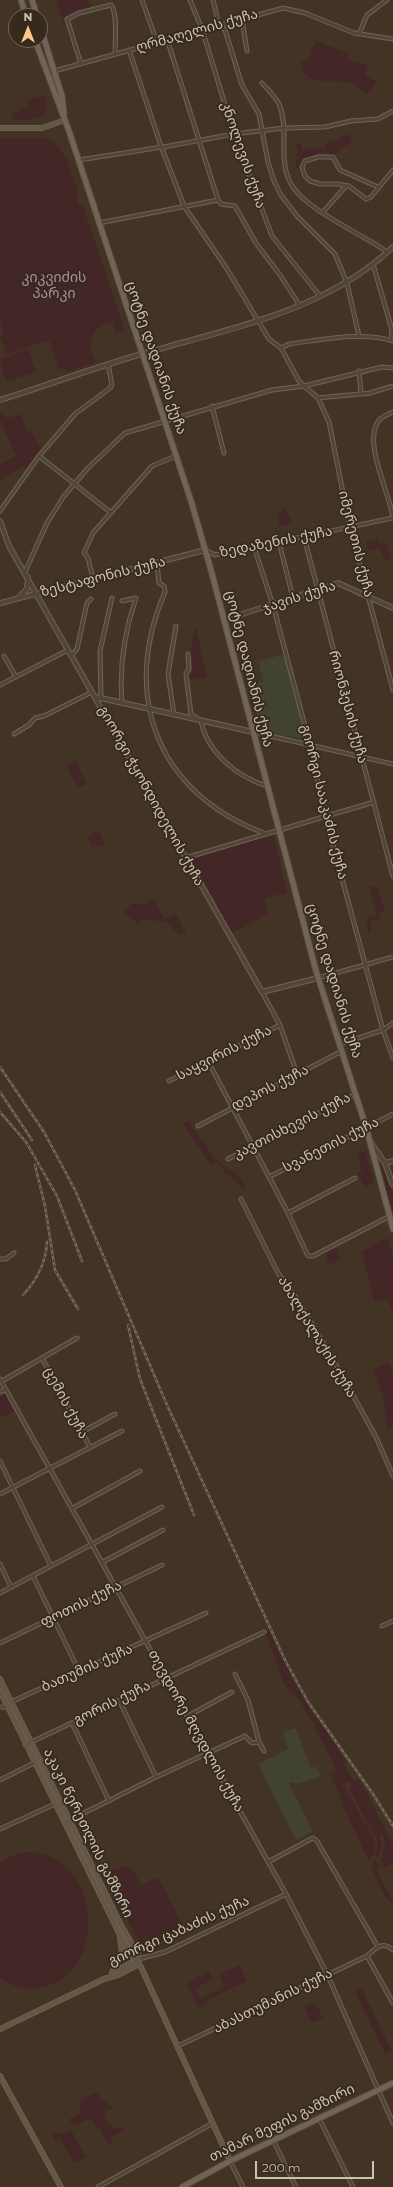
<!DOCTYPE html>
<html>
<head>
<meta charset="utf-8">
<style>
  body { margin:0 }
  #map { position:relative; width:393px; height:2187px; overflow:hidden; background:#423324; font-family:Montserrat,sans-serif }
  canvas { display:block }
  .north { position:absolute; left:8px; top:8px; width:40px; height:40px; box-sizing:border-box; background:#362a1d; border:1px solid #72665a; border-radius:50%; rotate:0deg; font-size:11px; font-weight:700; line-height:16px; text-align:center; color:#ccc1b5 }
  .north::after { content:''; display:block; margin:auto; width:14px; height:18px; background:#fec988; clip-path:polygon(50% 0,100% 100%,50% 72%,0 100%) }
  .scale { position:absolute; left:255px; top:2161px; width:119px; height:18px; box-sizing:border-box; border:2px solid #ccc1b5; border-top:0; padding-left:5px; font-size:12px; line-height:14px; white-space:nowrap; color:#ccc1b5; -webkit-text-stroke:3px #362a1d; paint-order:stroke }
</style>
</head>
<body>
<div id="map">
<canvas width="393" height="2187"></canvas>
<div class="north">N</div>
<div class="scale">200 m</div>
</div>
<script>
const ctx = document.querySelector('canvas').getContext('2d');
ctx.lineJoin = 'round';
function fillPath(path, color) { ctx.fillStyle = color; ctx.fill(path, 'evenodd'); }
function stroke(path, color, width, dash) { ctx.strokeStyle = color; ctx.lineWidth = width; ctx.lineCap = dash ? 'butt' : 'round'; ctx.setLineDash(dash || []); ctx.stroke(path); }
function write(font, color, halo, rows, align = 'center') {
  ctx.font = font + ' Montserrat,"Noto Sans Georgian",sans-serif'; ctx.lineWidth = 3.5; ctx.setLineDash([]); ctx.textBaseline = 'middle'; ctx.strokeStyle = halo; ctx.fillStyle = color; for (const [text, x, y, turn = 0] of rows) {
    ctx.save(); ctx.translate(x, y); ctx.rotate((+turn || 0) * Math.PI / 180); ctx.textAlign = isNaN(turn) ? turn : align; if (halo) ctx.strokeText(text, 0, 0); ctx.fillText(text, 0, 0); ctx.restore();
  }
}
const medical = new Path2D(`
  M285,654L306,738L302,739L261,731L249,685L263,681L258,661Z
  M296,1728L311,1768L316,1766L321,1776L298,1784L291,1782L289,1784L313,1831L296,1840L258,1764L288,1749L283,1732Z`);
const green = new Path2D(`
  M56,0H88L91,10L70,18L67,23L64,24Z
  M317,41L349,54L348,59L368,66L365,75L377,82L366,95C361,91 356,85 351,83C336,79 302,89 301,62L311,58L310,51Z
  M45,95L47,107L44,115L33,119L13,120L12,113L19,112L18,110L29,108L30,106L28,100Z
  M348,133L353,143L345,146L333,157L327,156V152H317L318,157L305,161L302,167L305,176L295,166L298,150L296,145L301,143L302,151L313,147L315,149H326L325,144L333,139L336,141Z
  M0,138H44L53,140L67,160L79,195L76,198L78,205L82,204L125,332L115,333L113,323C100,321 88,336 91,350C92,354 94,358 96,362L66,372L65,368L59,370L49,340L7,354L0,336L4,333L0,322Z
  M28,349L36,372L6,382L0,359Z
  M0,412H2L5,419L21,414L27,431L31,430L41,450L27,470L23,466L0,480V464L16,456L0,420Z
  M285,507L292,523L279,526V519L276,516Z
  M378,539L379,544L386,542L391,559L385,560L380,547L368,551L366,542Z
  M195,628H196L207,677L190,680L189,675L193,672L191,648Z
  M75,761L87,784L78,788L66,765Z
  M99,830L105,844L98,847L96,844L92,846L88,838L92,836L91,834Z
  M271,833L273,834L287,892L265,898L268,914L232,933L190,859L191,857Z
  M376,886L385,911L378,913L380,918L371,921V932L368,933L366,922L369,921L368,918L377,915L369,887Z
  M153,899L165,919L175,913L186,932L180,936L166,922L144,919L139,924L124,913L132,903L142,905Z
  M188,1121L215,1159L242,1179L246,1191L216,1163L211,1165L183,1124Z
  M365,1151L374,1183L364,1187L358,1174L362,1171L357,1153Z
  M376,1154L393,1193V1213Z
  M388,1237L393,1257V1309L391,1310L388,1298L374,1302L362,1252Z
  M336,1246L340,1261L328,1264L325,1252Z
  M389,1363L393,1373V1426L387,1428L384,1400L373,1369Z
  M6,1394L15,1411L0,1418V1397Z
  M269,1629L294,1682L346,1761L344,1764L354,1781L359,1779L393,1844V1863L383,1868L381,1859L384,1846L386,1845L382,1834L379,1836C383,1843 381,1850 379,1857H375L378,1842L349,1789L352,1788L349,1781L343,1784L375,1841V1853L369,1861L342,1804C341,1793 333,1784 330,1772L336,1770C331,1755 321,1742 315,1728L316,1727L298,1699L285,1686L265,1631Z
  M29,1852C103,1855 108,1974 43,1987C27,1991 13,1987 0,1978V1862L17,1854Z
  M375,1860L379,1863L378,1874L393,1900V1904L385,1897L372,1868V1862Z
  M125,1866L130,1867L142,1885L158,1877L185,1930L149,1945L143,1943L136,1937L105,1874Z
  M239,1965L247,1981L205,2001L206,2004L199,2008L187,1984L209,1971L213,1979L195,1988L200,1999L224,1987L219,1975Z
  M361,1988L392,2051L385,2054L355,1991Z
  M315,2002L323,2018L312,2023L304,2007Z
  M97,2092L102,2100L113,2107L106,2112L104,2118L113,2127L125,2130L111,2137L113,2143L108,2145L99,2127L96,2128L91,2118L73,2126L69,2119L82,2113L79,2106L83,2099Z
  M71,2130L86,2157L74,2163L60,2138L55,2140L53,2135L58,2132L60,2135Z`);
const minor = new Path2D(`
  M142,0L157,42
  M190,0L202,29L234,134L272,236L320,296
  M213,0L219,25L225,30L242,85L259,114L268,162L274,181L281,195L297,216L335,254L347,283L359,336
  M242,19L247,51
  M359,34L367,15L387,0
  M167,39L218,200L221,204L235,206L256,243L280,275L300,306
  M129,50L161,146L184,206L227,269L269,339L281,348L299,381L304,386L382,367L393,368
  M81,64L67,19L79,13L111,5C118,13 115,43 115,54
  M47,73L283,8L305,13L354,33L393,39
  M262,83C267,89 276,97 279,104C290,130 277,159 291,184C305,210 363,234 387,252
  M79,160L169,146L234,134L284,128L325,127L351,121L378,119L393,111
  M378,187L340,170L333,157H318L305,161L302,167L305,176L310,181L320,184H338L349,186L366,199L371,197L393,170
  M323,212L346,186
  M99,223L218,200
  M373,264L392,330L391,340
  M281,348L289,344C322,340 361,331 393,341
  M359,371L361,394
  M318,398L329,422L350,528L393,690
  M212,406L224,453
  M393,412C389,414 383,416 380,419C361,440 390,493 393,518
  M39,456L110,512
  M0,511L39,456L75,414L110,388L112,385L108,364
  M304,537L393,876
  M279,542L293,598
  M254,547L273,605L310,745L325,816L383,1030L393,1058
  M205,550L215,555L393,518
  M157,563L159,583L164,586L165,592C120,696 157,793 264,833
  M25,572L47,523L64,496L88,468L125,433L272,390L304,386L318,398L370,393L393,386
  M93,579L88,558L84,553L93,533L152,466L176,456
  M122,601L136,598C124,633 119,666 122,703
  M188,654L189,669L186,674L191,714L201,721C207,752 237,777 267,786
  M4,656L16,677
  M71,656L77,649L87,603L91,599
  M0,685L68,650
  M101,698L100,651L112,598
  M174,715L168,674L176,626
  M253,732L393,764
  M14,734L29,725L35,718L44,716L92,692
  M185,858L374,802
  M318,978L393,957
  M262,992L280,1025L297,1074
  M340,1044L383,1030L393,1023
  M208,1061L288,1213L308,1256H313L390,1216
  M169,1081L280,1025
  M198,1126L342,1051
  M228,1159L356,1094
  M269,1177L393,1114
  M241,1199L278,1273L297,1299L329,1352L376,1437L393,1476
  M288,1213L355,1178
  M0,1259H6L14,1253
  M42,1358L90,1447
  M0,1379L286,1894L327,1974L393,2123
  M2,1381L77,1338
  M0,1392L6,1389
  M82,1432L115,1414
  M0,1461L51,1566
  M0,1494L122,1431
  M73,1508L140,1471
  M103,1562L163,1530
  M0,1564L11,1587
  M33,1576L79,1671
  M0,1593L162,1507
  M382,1626L393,1621
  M0,1643L162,1565
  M235,1674L248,1700L259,1742L264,1751
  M119,1700L156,1777
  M11,1702L206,1613
  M0,1707H7
  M188,1716L232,1692
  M72,1723L109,1801
  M25,1745L264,1632
  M0,1780L34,1763
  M68,1821L156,1777L245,1736L252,1743L259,1742
  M0,1829L55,1804
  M268,1862L309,1840L313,1838L317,1841L378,1947
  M367,1956L393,2003
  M139,1959L165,1952L286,1894
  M178,2046L367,1956C375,1949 383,1940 393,1950
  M319,2118L353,2187
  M273,2140L296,2187
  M230,2161L243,2187
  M98,2187L213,2123`);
const tertiary = new Path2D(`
  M0,400C48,385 96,367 145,353C231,328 326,311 393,247
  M0,521L9,546L262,992L318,978
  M19,597L27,589L28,577
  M0,603L205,550
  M224,620L338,583L393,608
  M96,697L253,732
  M371,1143L385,1163L393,1185
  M385,1163L393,1161`);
const secondary = new Path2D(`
  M0,128H42L65,120
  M0,1679L121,1925L138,1955L139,1964
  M0,1691L120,1935L133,1958L141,1967L230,2161
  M114,1972L137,1960
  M112,1973L122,1954L120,1937
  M0,2029L104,1979L118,1975L139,1964
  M0,2076L61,2187`);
const primary = new Path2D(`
  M21,0L26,16
  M32,0L37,16
  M40,26L62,96L64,115
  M35,40L69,131L191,501L211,570L316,971L366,1127L393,1229
  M182,2187L230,2161L393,2083`);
const rail = new Path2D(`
  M0,1067L44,1132L75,1190L167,1405L285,1660L308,1702L373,1794L393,1826
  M0,1092L32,1140
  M0,1112L26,1142L57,1196L82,1261
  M35,1165L45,1206L55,1270L78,1309
  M23,1295C37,1280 46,1262 47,1242
  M128,1325L140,1379L194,1515`);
const streetNames = [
  ["ღრმაღელის ქუჩა",197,31,-16],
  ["კნოლევის ქუჩა",243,155,71],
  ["ცოტნე დადიანის ქუჩა",156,358,71],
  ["ზედაზენის ქუჩა",276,542,-11],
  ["იმერეთის ქუჩა",356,544,76],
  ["ზესტაფონის ქუჩა",103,577,-14],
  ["ჯავის ქუჩა",299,597,-18],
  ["ცოტნე დადიანის ქუჩა",249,669,76],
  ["რიონჰესის ქუჩა",348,707,75],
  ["გიორგი ჭყონდიდელის ქუჩა",151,796,61],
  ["გიორგი სააკაძის ქუჩა",324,802,76],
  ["ცოტნე დადიანის ქუჩა",334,981,73],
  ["საყვირის ქუჩა",224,1053,-27],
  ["დეპოს ქუჩა",270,1088,-27],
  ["კავთისხევის ქუჩა",292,1126,-27],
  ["სვანეთის ქუჩა",331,1145,-27],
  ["ახალქალაქის ქუჩა",317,1337,59],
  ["ცემის ქუჩა",66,1403,62],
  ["ფოთის ქუჩა",81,1604,-26],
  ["ბათუმის ქუჩა",87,1668,-24],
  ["გორის ქუჩა",112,1703,-26],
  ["თევდორე მღვდლის ქუჩა",196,1731,61],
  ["აკაკი წერეთლის გამზირი",88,1833,64],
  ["გიორგი ცაბაძის ქუჩა",179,1931,-24],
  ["აბასთუმანის ქუჩა",273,2001,-26],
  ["თამარ მეფის გამზირი",282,2123,-26]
];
const parkNames = [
  ["კიკვიძის",54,278],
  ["პარკი",54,294]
];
fillPath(medical, '#414231');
fillPath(green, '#432726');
stroke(minor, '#6f6356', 5);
stroke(tertiary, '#6f6356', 6);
stroke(secondary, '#6f6356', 6);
stroke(primary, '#5a4e42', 7);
stroke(minor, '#514538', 3);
stroke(tertiary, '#514538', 4);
stroke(secondary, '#655746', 4.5);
stroke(primary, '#716456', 5);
stroke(rail, '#786a5a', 2.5);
stroke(rail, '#362a1d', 1, [3]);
write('14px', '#ccc1b5', '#362a1d', streetNames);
write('14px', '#b189aa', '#362a1d', parkNames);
</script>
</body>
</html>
